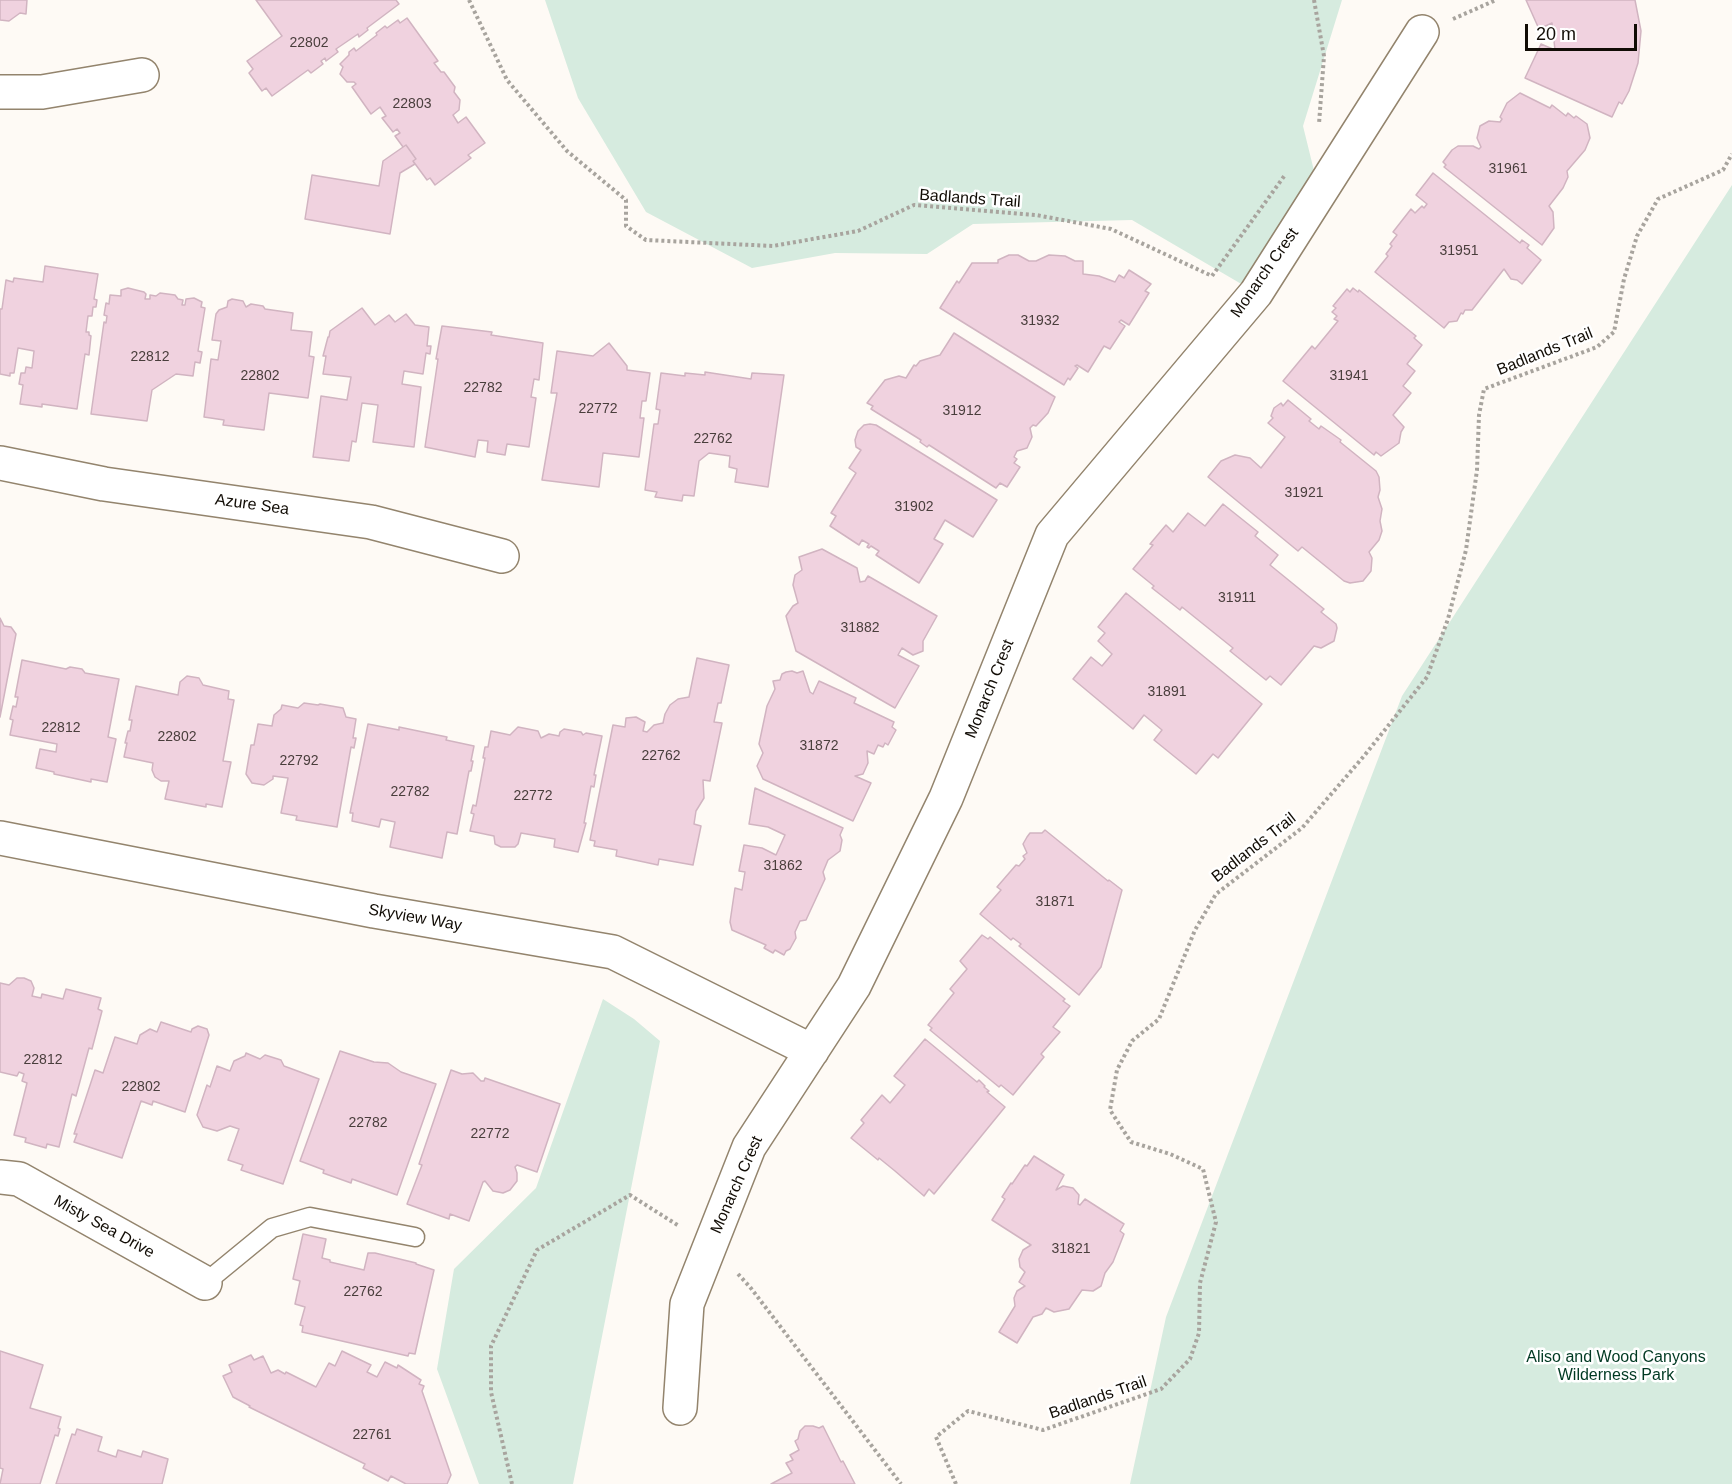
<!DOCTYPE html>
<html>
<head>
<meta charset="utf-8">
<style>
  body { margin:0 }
  #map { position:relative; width:1732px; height:1484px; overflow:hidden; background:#fefaf5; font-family:Arial,sans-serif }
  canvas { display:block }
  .scale { position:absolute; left:1525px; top:24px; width:112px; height:27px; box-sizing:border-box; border:3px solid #110c05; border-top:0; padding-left:8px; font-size:18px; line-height:21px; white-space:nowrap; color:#110c05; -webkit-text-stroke:4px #fff; paint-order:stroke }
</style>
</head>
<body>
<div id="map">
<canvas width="1732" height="1484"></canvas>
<div class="scale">20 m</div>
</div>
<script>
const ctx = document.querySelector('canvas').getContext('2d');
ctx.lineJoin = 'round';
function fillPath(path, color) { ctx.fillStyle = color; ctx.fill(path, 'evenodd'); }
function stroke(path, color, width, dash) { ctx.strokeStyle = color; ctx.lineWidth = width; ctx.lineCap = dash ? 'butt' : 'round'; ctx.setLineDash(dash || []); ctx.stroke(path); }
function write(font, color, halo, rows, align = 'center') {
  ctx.font = font + ' Arial,sans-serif'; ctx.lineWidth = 5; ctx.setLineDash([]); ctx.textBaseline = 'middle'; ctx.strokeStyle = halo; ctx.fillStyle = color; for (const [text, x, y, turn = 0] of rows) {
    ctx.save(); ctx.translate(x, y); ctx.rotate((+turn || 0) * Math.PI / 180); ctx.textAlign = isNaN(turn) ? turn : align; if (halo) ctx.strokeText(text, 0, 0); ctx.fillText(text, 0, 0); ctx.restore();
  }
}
const green = new Path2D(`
  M545,0H1342L1303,126L1318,187L1304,250L1255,292L1132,220L973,224L927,254L835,253L752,268L646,212L578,98Z
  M1732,185V1484H1130L1166,1317L1402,696Z
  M603,999L634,1019L660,1041L573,1484H479L437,1369L454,1269L536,1188Z`);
const building = new Path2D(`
  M0,0H27L26,14L20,13L9,21L0,20Z
  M256,0H396L399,4L367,28L368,30L359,37L358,34L336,49L338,52L326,61L325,58L321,61L323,64L311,73L308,70L272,96L266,88L262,91L249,73L253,69L247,61L282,36Z
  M1526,0H1635L1641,31L1638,63L1629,91L1622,104L1619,102L1612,117L1525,78L1541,44L1555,50L1552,23L1539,29Z
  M407,18L438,61L434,63L441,72H444L455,87L454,92L460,100L459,110L453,115L458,123L466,117L485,143L468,155L471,158L435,185L430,178L427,180L413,161L416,159L406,145L403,147L395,136L400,133L397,129L393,132L382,118L386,116L380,107L371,114L352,87L356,84L354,82H347L340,74L343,67L340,64L349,55V52L354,48L356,51L377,35L376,33L385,26L387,28L398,20L400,23Z
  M1520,93L1550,108L1552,105L1566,116L1568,113L1574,118L1576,116L1587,124L1590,138L1585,150L1567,171L1568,177L1563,188L1549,206L1553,212L1554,228L1542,245L1444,167L1446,165L1443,162L1452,150L1458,146H1473L1479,149L1481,147L1477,138L1480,126L1489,121L1500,122L1502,119L1500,117L1507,103Z
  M406,145L416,159L413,161L415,164L400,173L390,234L305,219L312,175L379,186L383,161Z
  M1433,173L1520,243L1522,240L1529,245L1527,248L1541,260L1522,284L1517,280L1511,279L1504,269L1472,310H1465L1463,314L1461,313L1457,321L1449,322L1444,328L1375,272L1388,256L1386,254L1392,246L1390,244L1397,235L1393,232L1411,209L1415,213L1422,206L1424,208L1427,204L1416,195Z
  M1009,255H1018L1029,261H1036L1049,255L1065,256L1075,261H1083V274L1099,276L1115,282L1119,275L1124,278L1129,270L1151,284L1145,291L1149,293L1129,325L1121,320L1119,322L1125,326L1110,349L1104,346L1088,372L1077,365L1075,366L1078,368L1070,380L1068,378L1064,385L940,308L957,281L959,283L972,263H998V260Z
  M45,266L98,274L94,299L97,300L96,307H93L92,316H88L86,332H89V335L91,336L89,355L85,354L77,409L42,404V407L20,404L23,385L19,384L21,373H25L26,367L32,368L34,351L18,348L14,373H10V376L0,374V309H2L6,280L13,282L14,278L43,282Z
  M128,288L144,292L146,294L145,299H150V295L156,296L160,293L175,295L178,299L183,300L182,305H185L186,299L194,298L202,302L201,307L205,308L198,351L202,352L200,363L195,362L193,376L176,374L152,390L147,421L91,414L104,322L106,323L107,316L104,315L106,303L109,304L110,295L121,296V290Z
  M1353,288L1358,292L1359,290L1416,336L1414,338L1422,345L1407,364L1415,371L1403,386L1411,393L1393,415L1404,427L1401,432L1399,443L1381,456L1376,452L1374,455L1283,381L1312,346L1315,349L1338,321L1334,319L1337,316L1332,312L1336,308L1333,306L1347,289L1350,292Z
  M232,299L243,301L246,307L251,304L263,306L265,309L293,313L291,330L312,332L309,356L314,357L308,398L269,393L264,430L223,425L224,420L204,417L211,359L218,360L221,341L212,340L216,314L219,310L227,307L228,301Z
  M362,308L375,325L389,315L395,322L406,314L415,325L429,327L427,346H431L430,354L426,353L423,374L404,371L402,384L421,387L414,447L373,442L378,405L362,403L356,442L352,441L349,461L313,457L321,396L347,400L351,377L323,374L326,356H323L328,337H329L330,331Z
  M442,326L492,332L491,335L543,343L539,380L534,379L531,397L536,398L529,447L507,444L505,455L487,452L488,441L478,440L475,457L425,447L438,359H436Z
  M954,333L1055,397L1048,413L1036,426L1033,425L1030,428L1032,437L1027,448L1017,451L1014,457L1017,459L1014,463L1020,467L1007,487L1000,483L996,488L929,445L927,447L920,442L921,440L871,409L873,406L867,403L885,380L899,376L906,378L914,365L916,366L920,361L940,355Z
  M609,343L627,366V370L650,373L646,401H642L640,418H644L639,457L603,453L599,487L542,480L557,393H551L557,351L593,356Z
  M705,372L751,379L752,373L784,375L768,487L735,482L737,469L729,467L730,456L709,453L699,461L694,496L683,495L682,501L655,497L657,492L645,490L654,424H658L660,410L656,409L661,373L685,376V373L705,375Z
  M1288,400L1311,419L1309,421L1319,429L1321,426L1341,440L1340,442L1376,471L1379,477L1380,490L1378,497L1382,509L1380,521L1382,531L1379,540L1369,552L1372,558L1371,571L1363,581L1350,583L1344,581L1302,547L1298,551L1208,477L1221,461L1235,455L1250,458L1261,468L1285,437L1268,423L1273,418L1271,416L1274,408L1281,403L1283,406Z
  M870,424L876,425L997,500L973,537L945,520L934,539L943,544L919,583L876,555L879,551L871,546L869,548L867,547L869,544L862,540L859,545L830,526L836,516L831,513L856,473L849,468L861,450L856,447L855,440L858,431L864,425Z
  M1223,504L1258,532L1255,536L1278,555L1270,565L1324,609L1321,612L1336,624L1337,628L1334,641L1321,648L1314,646L1281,685L1270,676L1266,680L1230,651L1233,648L1182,607L1180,610L1152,588L1154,586L1133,569L1153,545L1150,544L1166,525L1173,532L1188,513L1205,526Z
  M822,549L857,568L860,582L865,581L868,576L937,616L923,641V651L913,655L902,648L898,655L919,666L895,708L796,651L786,616L793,606L798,603L793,585L795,575L802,570L799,557Z
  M1126,593L1262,704L1218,758L1213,754L1196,774L1154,740L1162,730L1144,715L1133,729L1073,679L1091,657L1102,666L1112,654L1098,641L1105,633L1098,627Z
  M0,618L4,626L11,627L16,634L0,717Z
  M697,658L729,665L721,703H718L714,722L722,723L710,781L703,780L704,798L696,811L694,824L701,826L693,865L659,859L658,865L616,856L617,850L594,846L595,841L590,840L613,725L625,727L626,718L636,717L645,722L643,731L647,732L654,725L663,723L665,714L670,705L678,699L689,697Z
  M22,660L66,669L70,667L82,669L85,673L119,679L108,737L116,739L107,782L91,779V782L54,774V772L36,768L40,749L56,752L57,744L10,735L13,720L10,719L13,706L16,707L18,697H15Z
  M792,671L797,673L803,671L810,692L813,694L819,681L856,698L854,703L894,722L892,727L896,730L888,745L885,743L883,747L878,745L874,754L867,751L868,763L863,774L855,776L871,783L853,821L763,779L757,766L763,753L759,744L767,706L775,689L773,681L780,680L782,674L786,672Z
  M187,676L199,678L203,685L229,691L228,699L234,700L223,761L231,762L222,807L206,804V807L165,799L169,781H161L155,777L152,770L153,763L124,757L127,743H125L128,731H130L132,720H129L136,686L178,695L180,682Z
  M304,703L318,705L320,704L343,708L346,717L356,719L353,738H356L354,748L351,747L337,827L296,820L297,816L281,813L288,778L273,776V779L264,785L252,783L246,774L251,745H254L258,724L272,726L274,715L281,709L282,705L298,708Z
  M368,724L399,730V727L447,737L446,740L474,746L471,761H473L471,771H469L457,834L447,832L442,858L390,847L395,822L381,819L379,827L352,821L353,813H350Z
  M518,727L538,731L541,738L549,734L559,736L560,732L564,729L581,732L583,735L586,733L602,736L594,775H596L594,787L591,786L584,823H586L578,852L554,847L555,839L521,833L518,844L515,847H501L495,844L494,836L470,831L474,814L471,813L473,805L476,806L485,758H483L485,747H488L491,731L510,735Z
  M755,788L843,828L840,835L842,840L840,851L828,860L823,872L825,879L806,920L800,921L795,932L796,938L790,949L786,951L784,955L775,950L773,953L764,948L766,945L732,930L730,922L735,888L742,890L745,872L739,871L744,845L762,848L776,855L785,835L768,827L749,824Z
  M1045,830L1108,881L1109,880L1122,890L1101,967L1079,995L1019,946L1021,944L1013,938L1011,940L980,914L1001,890L997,887L1016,865L1019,866L1025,859L1023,856L1027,853L1023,844L1027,837L1030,833H1042Z
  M982,935L988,939L990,937L1065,999L1063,1001L1070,1006L1053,1027L1060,1032L1041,1054L1044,1057L1013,1095L1001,1085L999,1087L930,1030L932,1028L928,1025L954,993L950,989L967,969L960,961Z
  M17,978H24L31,981L34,988L32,996L41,998L42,994L63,999L66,989L101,998L98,1009L102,1011L92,1049L89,1048L76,1096L72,1094L59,1147L47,1144L46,1148L25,1142L26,1138L14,1135L27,1083L22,1081L24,1074L19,1072L17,1076L0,1072V983L9,985Z
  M161,1022L191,1032L192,1029L198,1026L207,1029L209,1035L185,1112L153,1101L152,1105L141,1101L122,1158L74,1142L77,1134H74L95,1070L103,1073L115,1037L137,1044L140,1035L150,1029L157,1032Z
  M925,1039L977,1082L979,1080L985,1086L984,1087L989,1091L987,1092L1005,1107L934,1194L929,1189L924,1196L895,1171L879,1158L878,1160L851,1138L864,1123L861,1120L882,1095L890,1103L905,1085L894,1076Z
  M340,1051L374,1062L388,1063L401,1072L436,1084L397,1195L352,1179L351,1183L323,1173L324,1170L300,1161Z
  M246,1053L260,1059L265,1055L281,1060L284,1066L319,1079L283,1184L241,1170L243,1165L228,1160L239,1129L230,1126L217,1131L203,1127L197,1115L207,1085L210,1087L217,1066L230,1071L234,1061L245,1056Z
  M451,1070L462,1074L473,1073L481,1081H484L485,1078L560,1104L537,1172L517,1165L515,1167L517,1173V1181L510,1190L503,1193L493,1191L485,1181L483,1182L469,1221L450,1214L449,1219L407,1204L422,1165L419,1164Z
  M1034,1156L1064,1175L1056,1190L1063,1186L1073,1188L1079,1195L1078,1204L1080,1205L1085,1199L1124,1224L1120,1231L1124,1234L1113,1262L1105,1273L1101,1286L1093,1291L1082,1290L1069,1309L1054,1312L1046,1308L1042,1314L1033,1317L1017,1343L999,1332L1015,1306L1014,1298L1017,1291L1025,1286L1019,1282L1025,1272L1020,1267L1019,1259L1023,1250L1031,1245L992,1220L1005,1199L1002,1197L1011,1183L1012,1184L1025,1165L1027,1166Z
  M303,1234L326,1239L322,1258L330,1260V1262L364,1270L368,1253H375L416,1263V1264L434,1270L415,1354L409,1353L408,1356L302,1332L303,1326L300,1325L305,1307L295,1304L300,1281L293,1279Z
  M0,1351L43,1365L30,1408L61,1417L58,1428L60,1429L58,1436L55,1435L40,1484H0L3,1469L0,1468Z
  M342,1351L371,1365L367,1372L377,1377L385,1362L397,1368L398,1365L421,1380L419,1384L424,1386L422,1391L451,1475L447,1484H406L391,1476L388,1481L363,1468L365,1464L249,1407L250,1406L233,1397L223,1376L232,1372L229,1365L251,1355L254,1360L263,1356L271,1373L278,1370L285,1374L286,1372L316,1387L329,1363L335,1366Z
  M805,1426H813L819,1428L823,1426L841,1462L843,1461L855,1484H771L792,1473L786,1463L793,1460L790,1455L799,1450L795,1441L798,1439L800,1431Z
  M77,1429L102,1437L98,1451L116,1457L118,1450L141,1457L143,1451L168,1459L162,1484H56L72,1434L75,1435Z`);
const path = new Path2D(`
  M469,0L507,80L567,151L626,200V226L646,240L773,246L858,231L914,205L1036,215L1111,229L1212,276L1285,175
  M1314,0L1324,56L1319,124
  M1453,19L1496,0
  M738,1274L750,1287L901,1484
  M512,1484L491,1392V1346L537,1250L630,1195L679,1226
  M956,1484L936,1437L968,1411L1043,1430L1161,1389L1190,1359L1199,1333L1200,1283L1216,1222L1203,1169L1170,1154L1131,1142L1110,1110L1117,1070L1132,1041L1159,1019L1195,930L1216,894L1302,828L1364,756L1427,677L1448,619L1466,550L1477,470L1479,415L1484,389L1597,347L1614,332L1624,279L1637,236L1658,199L1723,170L1732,154`);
const service = new Path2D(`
  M205,1283L272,1228L310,1217L415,1237`);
const minor = new Path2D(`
  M0,92H42L142,75
  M0,463L104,484L371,522L502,556
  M0,838L374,911L613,952L812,1051
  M0,1177L19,1179L205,1283
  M680,1408L687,1304L749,1147L854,986L946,798L1052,535L1256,293L1422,32`);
const numberNames = [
  ["22802",309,43],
  ["22803",412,104],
  ["31961",1508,169],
  ["31951",1459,251],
  ["31932",1040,321],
  ["22812",150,357],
  ["22802",260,376],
  ["31941",1349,376],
  ["22782",483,388],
  ["22772",598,409],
  ["31912",962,411],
  ["22762",713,439],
  ["31921",1304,493],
  ["31902",914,507],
  ["31911",1237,598],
  ["31882",860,628],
  ["31891",1167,692],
  ["22812",61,728],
  ["22802",177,737],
  ["31872",819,746],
  ["22762",661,756],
  ["22792",299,761],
  ["22782",410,792],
  ["22772",533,796],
  ["31862",783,866],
  ["31871",1055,902],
  ["22812",43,1060],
  ["22802",141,1087],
  ["22782",368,1123],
  ["22772",490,1134],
  ["31821",1071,1249],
  ["22762",363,1292],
  ["22761",372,1435]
];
const streetNames = [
  ["Badlands Trail",970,199,4],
  ["Monarch Crest",1265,273,-55],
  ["Badlands Trail",1545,352,-22],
  ["Azure Sea",252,505,8],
  ["Monarch Crest",990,689,-68],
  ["Badlands Trail",1254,848,-38],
  ["Skyview Way",415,918,10],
  ["Monarch Crest",737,1185,-66],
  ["Misty Sea Drive",104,1227,29],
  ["Badlands Trail",1098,1398,-19]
];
const parkNames = [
  ["Aliso and Wood Canyons",1616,1358],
  ["Wilderness Park",1616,1376]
];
fillPath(green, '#d6ebdf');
fillPath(building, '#f0d2df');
stroke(building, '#d1b4c1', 1.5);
stroke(service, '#93846d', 21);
stroke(minor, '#93846d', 36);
stroke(path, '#a8a49e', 4, [3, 3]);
stroke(service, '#fff', 18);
stroke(minor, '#fff', 33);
write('14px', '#493e3c', null, numberNames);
write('16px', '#110c05', '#fff', streetNames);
write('16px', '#003922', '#fff', parkNames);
</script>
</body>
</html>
